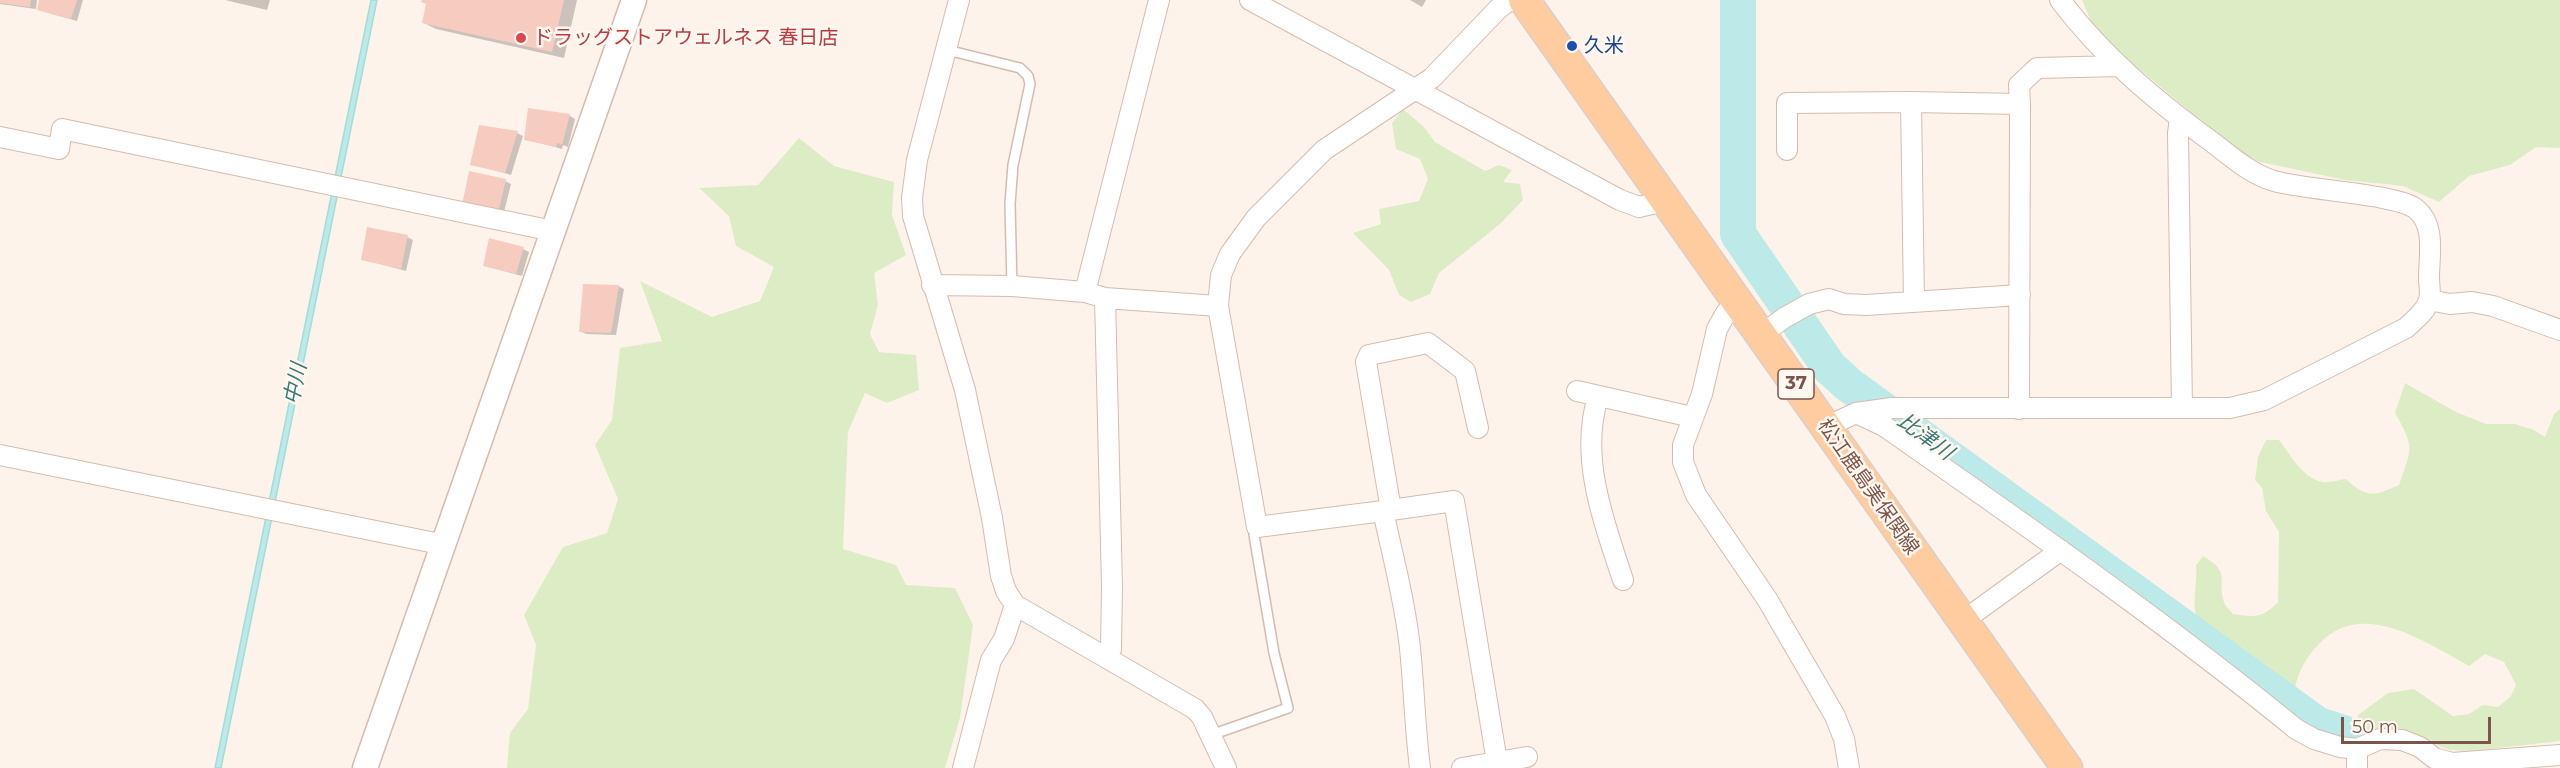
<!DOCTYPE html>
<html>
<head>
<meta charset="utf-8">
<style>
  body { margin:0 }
  #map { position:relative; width:2560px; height:768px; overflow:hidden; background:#fef3ea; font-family:Montserrat,sans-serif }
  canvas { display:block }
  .scale { position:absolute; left:2341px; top:717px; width:150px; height:27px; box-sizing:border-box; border:3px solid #7b544a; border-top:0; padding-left:8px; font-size:18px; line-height:21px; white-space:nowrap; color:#7b544a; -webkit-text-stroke:4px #fff8f1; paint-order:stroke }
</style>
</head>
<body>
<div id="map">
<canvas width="2560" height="768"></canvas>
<div class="scale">50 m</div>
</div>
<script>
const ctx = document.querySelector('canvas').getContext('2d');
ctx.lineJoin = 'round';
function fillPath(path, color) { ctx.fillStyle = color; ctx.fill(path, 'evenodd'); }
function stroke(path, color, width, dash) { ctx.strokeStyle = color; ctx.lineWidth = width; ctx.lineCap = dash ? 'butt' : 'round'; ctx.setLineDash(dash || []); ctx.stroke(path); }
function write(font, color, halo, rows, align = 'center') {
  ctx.font = font + ' Montserrat,"Noto Sans JP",sans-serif'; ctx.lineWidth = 5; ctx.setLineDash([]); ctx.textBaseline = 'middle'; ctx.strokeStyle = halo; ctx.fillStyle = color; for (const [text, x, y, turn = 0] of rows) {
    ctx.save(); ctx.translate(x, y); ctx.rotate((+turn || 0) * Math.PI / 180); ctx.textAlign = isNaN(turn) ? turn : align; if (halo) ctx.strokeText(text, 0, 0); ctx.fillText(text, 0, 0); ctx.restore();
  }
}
const green = new Path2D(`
  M2082,0H2560V148L2536,147L2510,165L2469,176L2439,202L2403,186L2345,180L2256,161L2219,136L2126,58L2092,24Z
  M1403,109L1424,127L1435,142L1485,171L1499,165L1512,170L1503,182L1520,184L1523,200L1500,224L1439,273L1430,294L1411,302L1399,295L1389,270L1353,233L1381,224L1379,209L1419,201L1428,179L1420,159L1396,149L1392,123Z
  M799,138L834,166L894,182L892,215L906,255L874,273L878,305L870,334L879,352L916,355L919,390L887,403L865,393L848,432L843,549L896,565L906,585L955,588L973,625L960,718L945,768H507L510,733L528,709L536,645L524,615L563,547L607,533L618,499L595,445L612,420L620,348L662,341L640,281L712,317L760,301L774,267L736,246L729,216L699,188L758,185Z
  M2405,383L2456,412L2486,424H2515L2534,430L2545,437L2554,414L2560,409V741L2472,751L2449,750L2403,732L2358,731L2354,718L2388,693L2414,689L2453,716L2469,714L2483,705L2498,707L2511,696L2516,685L2504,662L2485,654L2469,666C2425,642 2361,597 2318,645C2304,660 2297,674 2294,694L2275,683L2199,623C2190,606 2198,584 2196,565L2203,556C2233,574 2216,578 2224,602C2225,606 2230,610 2233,614C2255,617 2262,619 2278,602L2279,532L2266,511L2262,488L2255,480L2258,457L2266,440H2279C2290,454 2303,479 2323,482C2329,483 2339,480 2346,479C2368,499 2374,496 2399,485C2412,448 2415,448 2395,413Z`);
const water = new Path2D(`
  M371,0H377L221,768H215Z`);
const shadow = new Path2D(`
  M0,0H37L36,9L0,4Z
  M40,0H83L77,21L45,12L39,9Z
  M225,0H270L267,10Z
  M423,0H577L564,58L436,29L424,23L428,4Z
  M1410,0H1426L1422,7Z
  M529,110L570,116L575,119L568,147L563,145L562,149L525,139Z
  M517,133L523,136L511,175L472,164Z
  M505,181L511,184L503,216L469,208Z
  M407,237L413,240L406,271L362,259Z
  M523,249L529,252L522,276L485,266Z
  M618,286L624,289L616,335L586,334L580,331Z`);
const river = new Path2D(`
  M1738,0V234L1830,368L1849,385L2318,725L2343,733`);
const building = new Path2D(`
  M0,0H31L30,7L0,3Z
  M39,0H77L71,19L37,10Z
  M422,0H564L552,52L422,23L426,4L421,2Z
  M528,108L570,114L562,145L557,143L556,147L524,140Z
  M479,125L518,131L505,173L470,165Z
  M469,171L506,179L498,214L462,205Z
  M367,227L408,235L401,269L361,260Z
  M489,238L524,247L516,274L483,266Z
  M583,284L619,285L611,333L579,332Z`);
const service = new Path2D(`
  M947,50L1020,68L1028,76L1030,84L1013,165L1010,204L1012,286
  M1211,735L1288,708L1274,653L1254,535L1257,527`);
const minor = new Path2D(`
  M959,0L917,160L912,198L913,216L965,390L992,518L1001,576L1006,591L1015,605L1004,639L991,660L963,768
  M1250,0L1620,200L1639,207L1665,201
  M1911,102L2020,104L2019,85L2037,68L2119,66
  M2180,118L2178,133L2182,408
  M0,137L59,149L62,129L553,231
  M1787,150V103L1911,102L1914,302
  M932,285L1012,286L1085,292L1159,0
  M1085,292L1105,298L1112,586L1111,649L1106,656
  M1105,298L1218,306
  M2429,300L2450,304L2472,302L2493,306L2560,330
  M1737,301L1726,313L1717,329L1702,394L1683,445V462L1696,495L1767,599L1835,716L1844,739L1849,768
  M1761,335L1784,318L1809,304L1829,299L1844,304L1866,305L2020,295
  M1577,391L1692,417
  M1598,397C1579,458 1604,522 1623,580
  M2019,409L2020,104
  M1856,413L1884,426C2024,524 2164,621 2296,729L2314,739L2340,747L2357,749L2380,739L2402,740L2420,747L2434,758L2452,763L2560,755
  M1826,427L1856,413L1892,408H2230L2264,400L2406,328C2414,320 2426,312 2429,300C2431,294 2429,284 2429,278C2429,256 2436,225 2416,209C2398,194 2304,190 2274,181C2250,174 2231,156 2212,142C2156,101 2102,56 2060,0
  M1478,428L1465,371L1428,343L1369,355L1366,362L1391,510L1454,501L1497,762
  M0,455L445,545
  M1391,510L1257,527L1218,306L1221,275L1230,254L1256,218L1324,150L1432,78L1498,9L1510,0
  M1383,511C1393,557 1405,602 1410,648C1414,688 1415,728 1420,768
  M1015,605L1195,709L1202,717L1226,768
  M1963,621L2061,550
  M1462,768L1527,757
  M2357,768V749`);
const tertiary = new Path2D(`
  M365,768L634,0`);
const primary = new Path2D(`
  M1524,0L2067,768`);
const markers = [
  [521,38,6,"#e0444e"],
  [1572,46,6,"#1a4fb4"]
];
const shields = [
  [1796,384,36]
];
const shieldNames = [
  ["37",1796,384]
];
const healthNames = [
  ["ドラッグストアウェルネス 春日店",533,38]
];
const transitNames = [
  ["久米",1584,46]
];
const streetNames = [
  ["松江鹿島美保関線",1868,487,55]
];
const waterNames = [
  ["中川",296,384,-79],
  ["比津川",1925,437,36]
];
fillPath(green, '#dcedc6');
fillPath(water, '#bceae9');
stroke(water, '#a1dcdc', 1.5);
fillPath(shadow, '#0003');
stroke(river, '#bceae9', 36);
fillPath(building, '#f5ccbf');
stroke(service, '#d4bbb0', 12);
stroke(minor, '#d4bbb0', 22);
stroke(tertiary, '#d4bbb0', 27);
stroke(primary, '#dacfcc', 33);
stroke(service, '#fff', 9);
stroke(minor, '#fff', 20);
stroke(tertiary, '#fff', 24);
stroke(primary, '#ffcc9f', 30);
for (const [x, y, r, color] of markers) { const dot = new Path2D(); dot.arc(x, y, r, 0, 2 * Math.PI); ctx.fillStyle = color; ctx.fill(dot); stroke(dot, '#fff8f1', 2); }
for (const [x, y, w] of shields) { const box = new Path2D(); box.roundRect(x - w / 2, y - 15, w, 30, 4.5); ctx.fillStyle = '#fff8f1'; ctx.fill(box); stroke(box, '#7b544a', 1.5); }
write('bold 18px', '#7b544a', null, shieldNames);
write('20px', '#be3a42', '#fff8f1', healthNames, 'left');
write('20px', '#164399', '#fff8f1', transitNames, 'left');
write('20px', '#7b544a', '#fff8f1', streetNames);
write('italic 21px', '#397979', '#fff8f1', waterNames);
</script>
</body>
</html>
